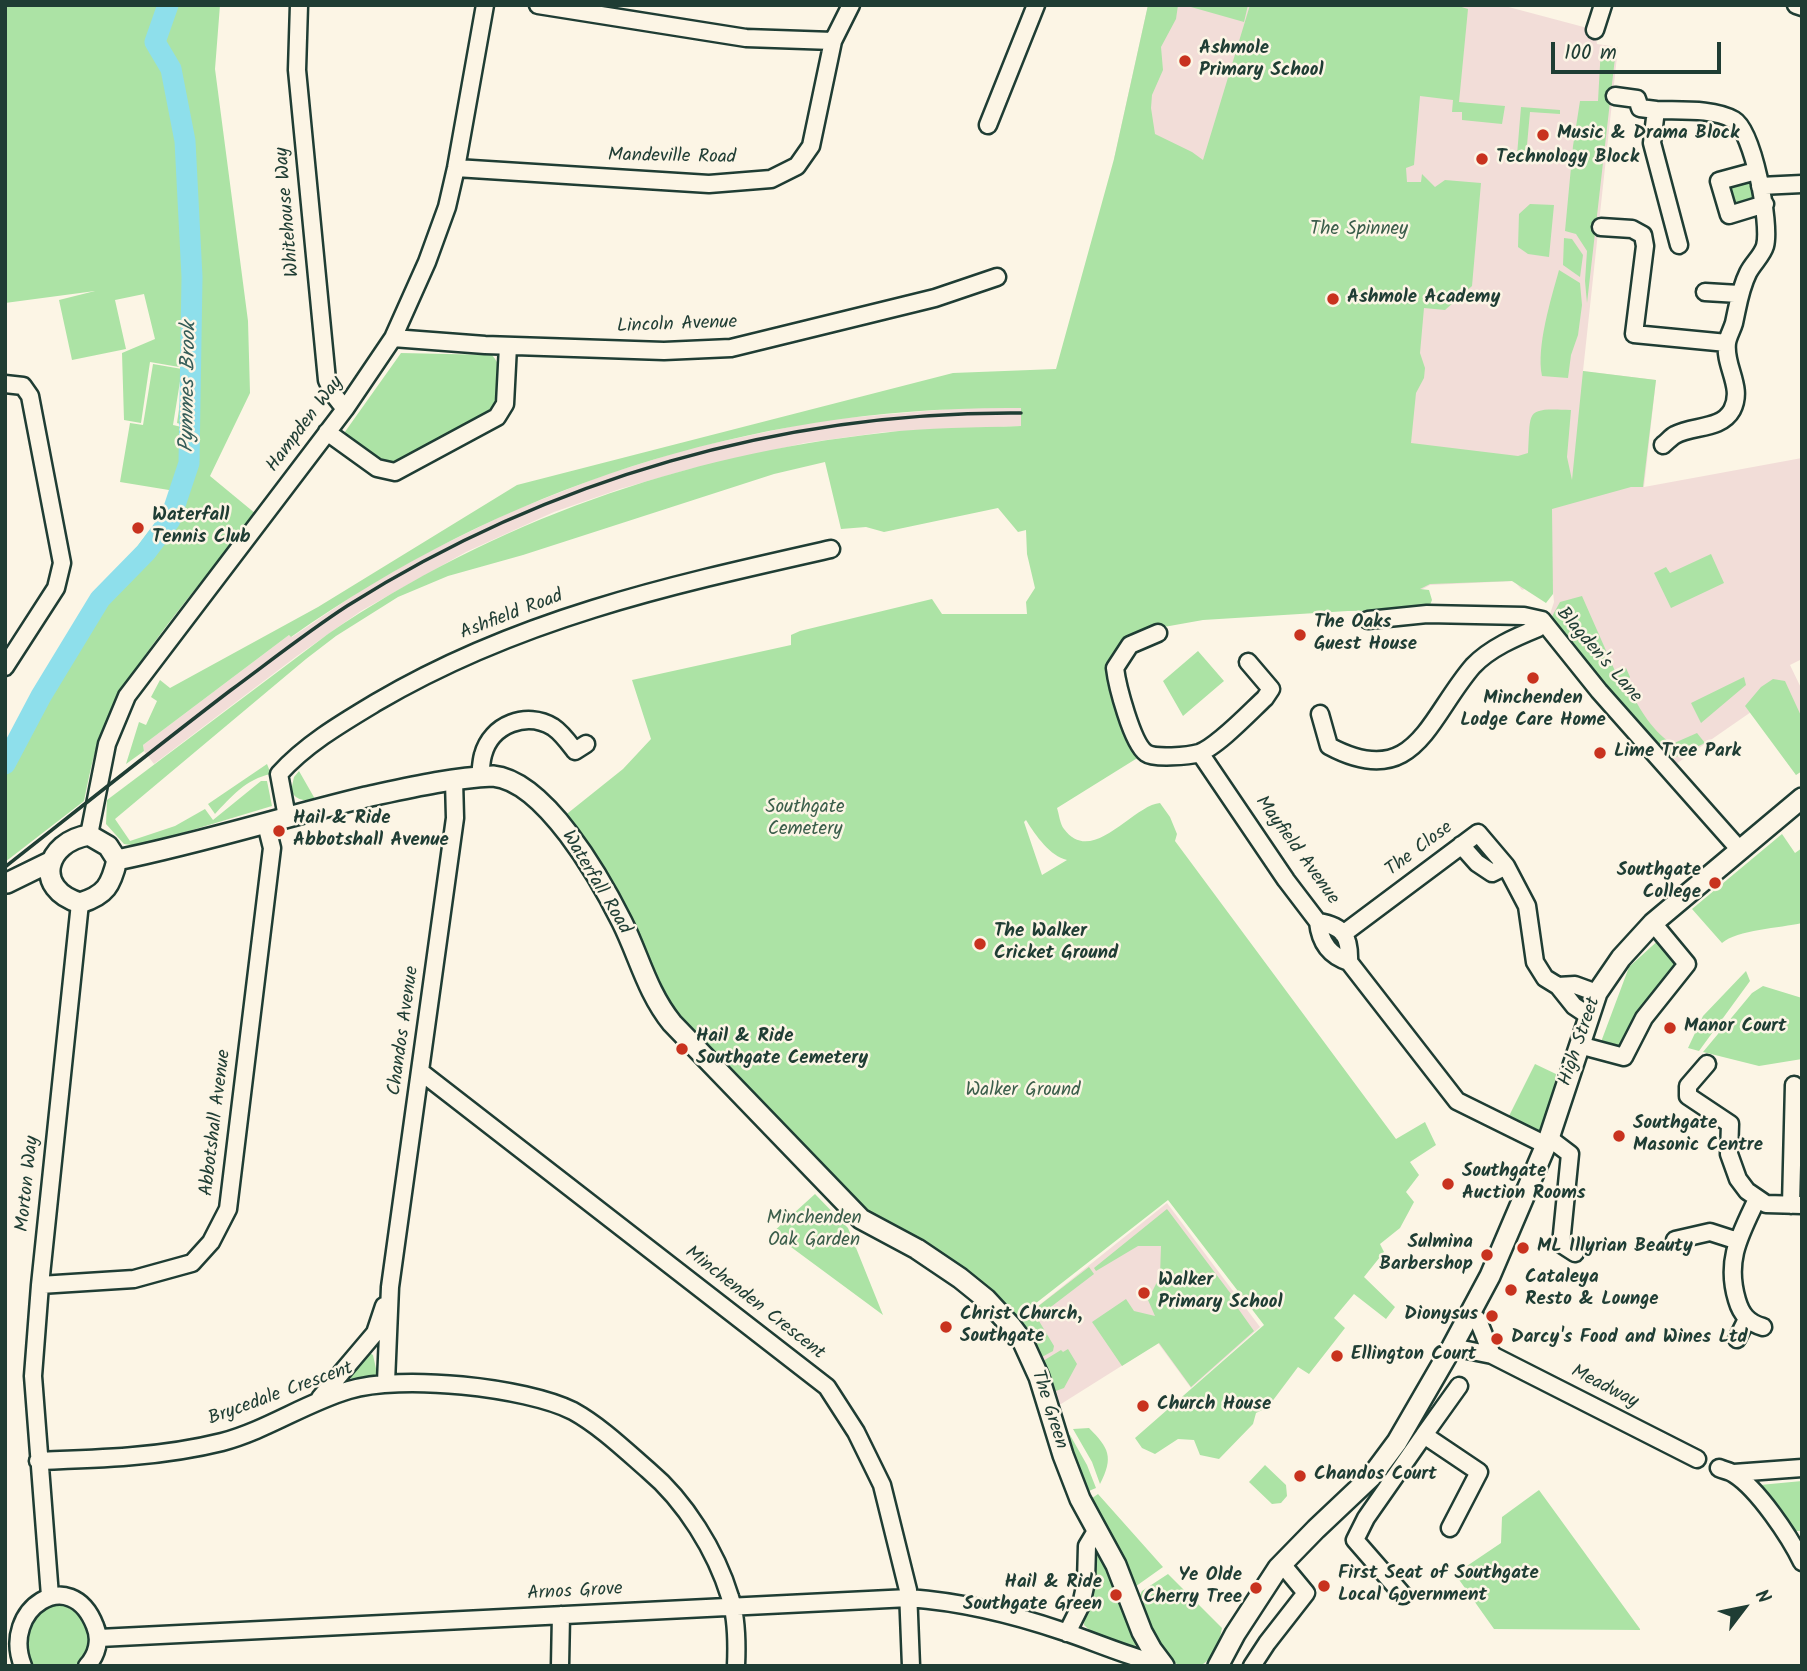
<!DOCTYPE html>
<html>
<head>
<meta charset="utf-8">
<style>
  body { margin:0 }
  #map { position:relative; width:1807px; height:1671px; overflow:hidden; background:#fcf5e5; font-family:Kalam,sans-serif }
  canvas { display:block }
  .frame { position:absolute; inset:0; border:7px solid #1f3d34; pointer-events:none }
  .north { position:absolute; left:1709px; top:1573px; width:70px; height:70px; -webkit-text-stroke:5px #fcf5e5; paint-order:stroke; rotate:58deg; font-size:19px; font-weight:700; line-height:28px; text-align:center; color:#1f3d34 }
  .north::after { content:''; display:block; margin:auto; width:24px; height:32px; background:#1f3d34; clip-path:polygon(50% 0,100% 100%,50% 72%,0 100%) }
  .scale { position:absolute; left:1551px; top:42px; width:170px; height:32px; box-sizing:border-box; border:4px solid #1f3d34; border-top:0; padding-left:9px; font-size:21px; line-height:24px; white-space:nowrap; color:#1f3d34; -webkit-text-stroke:5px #fcf5e5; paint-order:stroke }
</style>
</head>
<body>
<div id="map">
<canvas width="1807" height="1671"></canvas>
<div class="frame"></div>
<div class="north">N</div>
<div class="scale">100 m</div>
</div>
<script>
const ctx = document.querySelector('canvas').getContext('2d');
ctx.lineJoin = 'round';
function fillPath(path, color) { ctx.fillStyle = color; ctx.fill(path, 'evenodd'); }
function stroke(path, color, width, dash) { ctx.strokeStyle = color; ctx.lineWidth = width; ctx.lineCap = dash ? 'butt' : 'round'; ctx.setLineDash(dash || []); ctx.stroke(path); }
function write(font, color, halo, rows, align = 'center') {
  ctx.font = font + ' Kalam,sans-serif'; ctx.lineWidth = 5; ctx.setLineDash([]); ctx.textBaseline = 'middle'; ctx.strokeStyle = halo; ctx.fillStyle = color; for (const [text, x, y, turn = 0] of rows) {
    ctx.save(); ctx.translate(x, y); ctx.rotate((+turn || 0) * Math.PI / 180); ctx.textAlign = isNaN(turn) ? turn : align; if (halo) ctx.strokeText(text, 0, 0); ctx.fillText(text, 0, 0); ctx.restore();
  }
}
const built = new Path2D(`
  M1148,5H1501L1595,30L1597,44L1618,47L1583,371L1656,380L1644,487L1802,458V659L1790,665L1802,690V771L1796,775L1751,712L1676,764L1548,620L1554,602L1552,580L1522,590L1514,581L1430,585L1421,590L1114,159Z
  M960,408H1022L1021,426L885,432L805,443L690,469L620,489L554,512L466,552L361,611L297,656L154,764L144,751L143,745L289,635L292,637L366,587L426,553L510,512L604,475L691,448L822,420Z
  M1167,1203L1260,1327L1191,1388L1158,1343L1061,1404H1053L1018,1322Z`);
const green = new Path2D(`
  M5,5H220L215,69L248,321L250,393L210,476L256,514C206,578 147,642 110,713C96,740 90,771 84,801L5,862V742L26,714L102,593L177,494L190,427L177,423L185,368L150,362L141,423L124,420L122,353L155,339L144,294L115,300L126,349L72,360L59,300L95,291L5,303Z
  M1148,5H1178L1176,19L1161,47L1163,70L1152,95L1151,108L1155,134L1192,152L1203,160L1250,5H1455L1468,9L1459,102L1505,106L1502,124L1462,120V112H1452L1453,100L1420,96L1414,165L1406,168L1407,182H1421L1422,174L1435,187L1445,180L1481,183L1472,286L1445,310L1424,308L1420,353L1425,368L1424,378L1416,393L1411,443L1518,456L1528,453C1531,410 1524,408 1571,410L1567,457L1572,480L1583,371L1656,380L1643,487H1631L1552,509L1553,594L1546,603L1512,581L1430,584L1420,589L1429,590L1432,600L1428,610L1348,611L1203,620L1147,630L1113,667L1139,757L1057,808C1059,814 1060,824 1064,829C1092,867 1133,805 1160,803L1170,817L1177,834L1175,841L1396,1139L1425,1122L1436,1145L1410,1162L1419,1175L1406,1192L1414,1202L1400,1228L1380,1244L1384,1252L1364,1277L1395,1307L1386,1319L1354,1294L1334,1318L1345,1328L1309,1374L1298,1367L1268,1407L1256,1413L1253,1424L1219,1459L1200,1455L1194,1440L1178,1439L1155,1454L1142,1448L1135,1438L1264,1325L1168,1200L1008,1325L886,1234L728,1072L703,1041L673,1016L563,817L623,769L651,739L632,680L791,645V635L800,631L932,599L942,614H1027L1026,602L1035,588L1027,554L1026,530L1018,532L998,508L884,532L866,527L841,529L825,462L774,474L523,555L448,576L398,597L336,636L306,659L115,819L130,841L175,826L205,809L213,820L261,781H267L272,806L139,846L124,844L106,824L107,800L328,634C495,521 682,455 882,433C928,427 975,428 1021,426V408C757,405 507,485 291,637L289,635L143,745L144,751L126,764L139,722L146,725L157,701L151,697L160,680L170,688L318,607L517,485L953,373L1056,369L1114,159ZM1026,820C1036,836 1050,856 1067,860L1042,875L1024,822Z
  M1191,5H1248L1244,22L1191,7Z
  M1601,47L1616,49L1587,303L1585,281L1587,251L1576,234L1565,231L1573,146L1580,101H1598Z
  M1521,107L1560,110V114L1530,112L1526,156L1517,155Z
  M1748,178L1755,204L1731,210L1724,184Z
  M1530,204L1554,205L1549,257L1528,254L1518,247L1519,214Z
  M1564,238L1572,239L1583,255L1580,277L1563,265Z
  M1559,270L1580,283L1582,305L1578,335L1571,355L1568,378L1542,376C1536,347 1551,299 1559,270Z
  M401,353L492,355C508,373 501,395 490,414L398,462L381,460L342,436Z
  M153,364L182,369L173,425L186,428L175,491L120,482L130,423L143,425Z
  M1711,554L1724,583L1671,608L1654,573L1666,567L1670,573Z
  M1582,596L1615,671L1626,668L1630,677L1626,683C1638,706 1650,729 1672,744L1697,733L1705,743L1672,759L1588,668L1550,620L1560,602Z
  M1198,651L1224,681L1183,716L1163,681Z
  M1744,677L1746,685L1701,723L1691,703Z
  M1773,679L1785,681L1802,718V771L1796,775L1745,706L1761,687Z
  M267,764L271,774C246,779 231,797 215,814L208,804Z
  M299,771L315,799C304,801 297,801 291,791L294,777Z
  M1782,834L1795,853L1802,848V923C1780,928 1737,930 1722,943L1692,909Z
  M1663,936L1687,964L1624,1057L1598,1050L1629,967Z
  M1746,971L1750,981L1699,1051L1688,1048L1703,1016Z
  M1763,986L1802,998V1059L1759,1066L1703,1052L1752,993Z
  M1535,1064L1556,1074L1550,1117L1543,1135L1509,1116Z
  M815,1194L848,1228L883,1315L772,1233Z
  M1167,1209L1240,1306L1237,1307L1254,1331L1191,1387L1159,1343L1122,1366L1092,1322L1126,1299L1134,1311L1155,1316L1148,1300L1160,1276L1161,1246H1138L1096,1271L1094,1268Z
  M1089,1267L1094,1274L1035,1319L1037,1322L1039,1321L1054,1346L1053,1351L1042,1357L1019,1321Z
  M1068,1349L1077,1364L1064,1388L1053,1392L1043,1361L1061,1350L1063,1352Z
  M370,1353L373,1355L377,1373L375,1376L355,1380L350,1378L349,1374Z
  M1089,1428C1109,1448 1114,1457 1100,1484L1092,1462L1073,1429Z
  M1062,1433L1070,1435L1087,1465L1096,1488L1084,1493Z
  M1265,1465L1286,1485L1287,1496L1281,1503L1272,1504L1249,1482Z
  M1802,1481V1525L1800,1531H1795L1780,1507L1760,1490V1485Z
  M1539,1490L1640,1629V1630L1494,1629L1455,1574L1501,1543L1502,1517Z
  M1098,1494L1163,1567L1132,1589L1088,1501Z
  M1097,1545L1140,1645C1125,1649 1094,1636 1084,1625L1090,1552Z
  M1168,1574L1222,1628C1220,1640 1214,1658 1203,1664C1196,1668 1186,1666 1179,1666L1159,1648L1137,1601L1142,1591Z
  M59,1604C90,1614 100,1641 79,1666H32L27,1661L22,1628L47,1605Z`);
const river = new Path2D(`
  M5,764L41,696L100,599L146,552L170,520L189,463L192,277L185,141L171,69L155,42L168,5`);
const minor = new Path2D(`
  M299,5L297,70L327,380L334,395L345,409
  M538,5L746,38L833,41
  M1796,5L1802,7
  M1595,30L1603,5
  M1615,96L1637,99L1640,108L1656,110
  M988,125L1036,5
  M456,168L709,184L771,179L797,166L811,146L833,41L851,5
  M1756,171L1719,181L1729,215L1765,204
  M1760,186L1802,184
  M1601,227L1632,229L1643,235L1645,246L1634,334L1727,343
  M1705,292L1739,294
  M393,338L485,345L664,351L731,348L935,298L997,277
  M5,384L23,386L30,396L62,563L56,588L5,667
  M327,432L377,468L395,472L497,417L505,404L508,346
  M1663,445C1667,442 1671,437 1675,435C1693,425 1721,430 1732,410C1744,387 1724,367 1727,343C1728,336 1732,330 1734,323C1738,305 1740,289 1748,273C1753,263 1762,256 1765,246C1771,224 1753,131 1734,120C1713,108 1679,111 1656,110L1652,143L1679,245
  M1368,620L1427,614L1524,616L1542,620L1599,691L1739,849
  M1158,633L1130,645L1115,668C1117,685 1132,743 1146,753C1154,759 1189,756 1199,753C1217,747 1250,712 1265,698L1271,689L1248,662
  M1320,714L1329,746C1415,792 1428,718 1473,666C1490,648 1516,637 1538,628L1542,620
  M1200,753L1286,880L1318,922C1344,926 1350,937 1349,962L1457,1101L1546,1145
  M480,777C481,770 481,762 483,755C491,724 527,711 553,727C562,733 569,743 575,751L586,744
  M287,817L279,774C306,744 342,723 377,702C520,618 671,585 831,549
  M89,835L107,744L127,696L345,409L393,338L427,262L447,207L456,168L485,5
  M1461,845L1477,863L1492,873L1506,866
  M1318,922C1320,942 1330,956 1349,962
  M1343,934L1478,833L1506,866L1527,906L1535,962L1545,978L1558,986L1574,1006L1589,1016
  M1558,986L1575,985L1597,993
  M1579,1045L1624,1057L1644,1018L1687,964L1653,923
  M1707,1064L1688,1086V1096L1730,1124L1729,1154L1738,1179L1747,1191L1766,1204L1802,1205
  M421,1072L827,1387L856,1432L882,1485L908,1590L911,1666
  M1549,1138L1570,1154L1561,1244L1575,1253
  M1757,1199C1740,1235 1725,1260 1737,1300C1741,1314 1748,1323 1763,1327
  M1791,1205L1794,1085
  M1675,1240L1710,1232L1738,1241
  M40,1285L134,1279L192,1263L211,1242L228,1209L272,848L266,824
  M1471,1314L1478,1320L1492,1355
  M1737,1339L1747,1319
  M1452,1347L1492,1355L1697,1459
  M386,1382L390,1287L455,818L454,780
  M320,1398L375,1333L384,1306
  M38,1461C99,1459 162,1457 222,1442C267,1430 305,1403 349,1390C400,1374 525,1387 573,1411C600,1426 624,1449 648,1470C685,1501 716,1551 730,1597C737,1618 737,1644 736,1666
  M1719,1468C1723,1470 1730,1471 1734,1474C1758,1489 1790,1537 1802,1562
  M1734,1473L1802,1468
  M1450,1528L1479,1472L1424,1435L1459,1386
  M1403,1595L1355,1540L1366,1518L1424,1435
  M50,1596L33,1376L40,1285L80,903
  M1067,1633L1081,1605L1086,1582L1087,1546L1096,1531
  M99,1638L909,1598C962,1602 1012,1614 1062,1631C1090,1640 1117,1652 1145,1660L1157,1658
  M23,1666C0,1609 71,1563 95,1626C101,1640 97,1655 87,1666
  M560,1666L561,1615
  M1252,1666L1267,1643L1306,1593L1282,1564`);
const major = new Path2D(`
  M89,835L108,846L117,860C111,885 106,895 80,903C33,889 45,842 89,835Z
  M117,860C201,843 283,817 366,797C408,788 450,778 493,776C545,781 600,878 622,922C639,956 647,992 672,1023L861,1219L917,1249L960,1278L986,1299L1011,1326L1023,1342L1039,1377L1063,1455L1080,1499L1116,1565L1142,1632L1152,1650L1164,1666
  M7,883L52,861
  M1218,1666L1235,1634L1278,1568L1316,1529L1371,1477L1397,1442L1452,1347L1490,1276L1549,1138L1597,993L1621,958L1653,923L1802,798`);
const rail = new Path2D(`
  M5,867C80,808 155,748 231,690C269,662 307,632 347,606C548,479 783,411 1021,413`);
const markers = [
  [1185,61,7,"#c8321e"],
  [1543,135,7,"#c8321e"],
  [1482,159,7,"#c8321e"],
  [1333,299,7,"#c8321e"],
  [138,528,7,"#c8321e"],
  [1300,635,7,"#c8321e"],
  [1533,678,7,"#c8321e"],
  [1600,753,7,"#c8321e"],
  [279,831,7,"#c8321e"],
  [1715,883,7,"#c8321e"],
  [980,944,7,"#c8321e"],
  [1670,1028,7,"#c8321e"],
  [682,1049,7,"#c8321e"],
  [1619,1136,7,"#c8321e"],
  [1448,1184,7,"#c8321e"],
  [1523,1248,7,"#c8321e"],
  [1487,1255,7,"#c8321e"],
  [1511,1290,7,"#c8321e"],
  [1144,1293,7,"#c8321e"],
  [1492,1316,7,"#c8321e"],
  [946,1327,7,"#c8321e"],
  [1497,1339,7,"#c8321e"],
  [1337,1356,7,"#c8321e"],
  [1143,1406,7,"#c8321e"],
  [1300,1476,7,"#c8321e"],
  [1324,1586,7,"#c8321e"],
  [1256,1588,7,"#c8321e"],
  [1116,1595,7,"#c8321e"]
];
const poiNames = [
  ["Ashmole",1199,50],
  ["Primary School",1199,72],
  ["Music & Drama Block",1557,135],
  ["Technology Block",1496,159],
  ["Ashmole Academy",1347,299],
  ["Waterfall",152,517],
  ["Tennis Club",152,539],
  ["The Oaks",1314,624],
  ["Guest House",1314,646],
  ["Minchenden",1533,700,"center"],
  ["Lodge Care Home",1533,722,"center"],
  ["Lime Tree Park",1614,753],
  ["Hail & Ride",293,820],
  ["Abbotshall Avenue",293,842],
  ["Southgate",1701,872,"right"],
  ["College",1701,894,"right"],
  ["The Walker",994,933],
  ["Cricket Ground",994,955],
  ["Manor Court",1684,1028],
  ["Hail & Ride",696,1038],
  ["Southgate Cemetery",696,1060],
  ["Southgate",1633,1125],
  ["Masonic Centre",1633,1147],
  ["Southgate",1462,1173],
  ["Auction Rooms",1462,1195],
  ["Sulmina",1473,1244,"right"],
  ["Barbershop",1473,1266,"right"],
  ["ML Illyrian Beauty",1537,1248],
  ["Cataleya",1525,1279],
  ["Resto & Lounge",1525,1301],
  ["Walker",1158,1282],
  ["Primary School",1158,1304],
  ["Christ Church,",960,1316],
  ["Southgate",960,1338],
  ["Dionysus",1478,1316,"right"],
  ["Darcy's Food and Wines Ltd",1511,1339],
  ["Ellington Court",1351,1356],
  ["Church House",1157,1406],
  ["Chandos Court",1314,1476],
  ["First Seat of Southgate",1338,1575],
  ["Local Government",1338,1597],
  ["Ye Olde",1242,1577,"right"],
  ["Cherry Tree",1242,1599,"right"],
  ["Hail & Ride",1102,1584,"right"],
  ["Southgate Green",1102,1606,"right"]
];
const streetNames = [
  ["Mandeville Road",672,158,1],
  ["Whitehouse Way",289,212,-95],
  ["Lincoln Avenue",677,326,-2],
  ["Hampden Way",306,425,-53],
  ["Ashfield Road",512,616,-21],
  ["Blagden's Lane",1598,656,49],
  ["The Close",1420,850,-37],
  ["Mayfield Avenue",1296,851,54],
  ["Waterfall Road",595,883,59],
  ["Chandos Avenue",405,1031,-82],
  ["High Street",1581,1042,-71],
  ["Abbotshall Avenue",217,1123,-83],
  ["Morton Way",29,1184,-84],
  ["Minchenden Crescent",754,1304,38],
  ["Meadway",1604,1388,27],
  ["Brycedale Crescent",281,1395,-20],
  ["The Green",1048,1410,72],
  ["Arnos Grove",575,1593,-3]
];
const parkNames = [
  ["The Spinney",1359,231],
  ["Southgate",805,809],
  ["Cemetery",805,831],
  ["Walker Ground",1023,1092],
  ["Minchenden",814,1220],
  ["Oak Garden",814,1242]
];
const waterNames = [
  ["Pymmes Brook",190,387,-89]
];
fillPath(built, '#f2ddd8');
fillPath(green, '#ace3a5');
stroke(river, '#8edfeb', 21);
stroke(minor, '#1f3d34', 21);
stroke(major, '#1f3d34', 24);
stroke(minor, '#fcf5e5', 16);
stroke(major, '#fcf5e5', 19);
stroke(rail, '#1f3d34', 3.5);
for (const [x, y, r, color] of markers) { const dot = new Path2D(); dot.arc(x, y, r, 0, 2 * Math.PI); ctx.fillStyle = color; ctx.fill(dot); stroke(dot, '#fcf5e5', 2.5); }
write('bold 19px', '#1f3d34', '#fcf5e5', poiNames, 'left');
write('19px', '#1f3d34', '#fcf5e5', streetNames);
write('19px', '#3b5e4b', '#fcf5e5', parkNames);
write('italic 21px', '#355d59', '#fcf5e5', waterNames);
</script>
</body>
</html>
